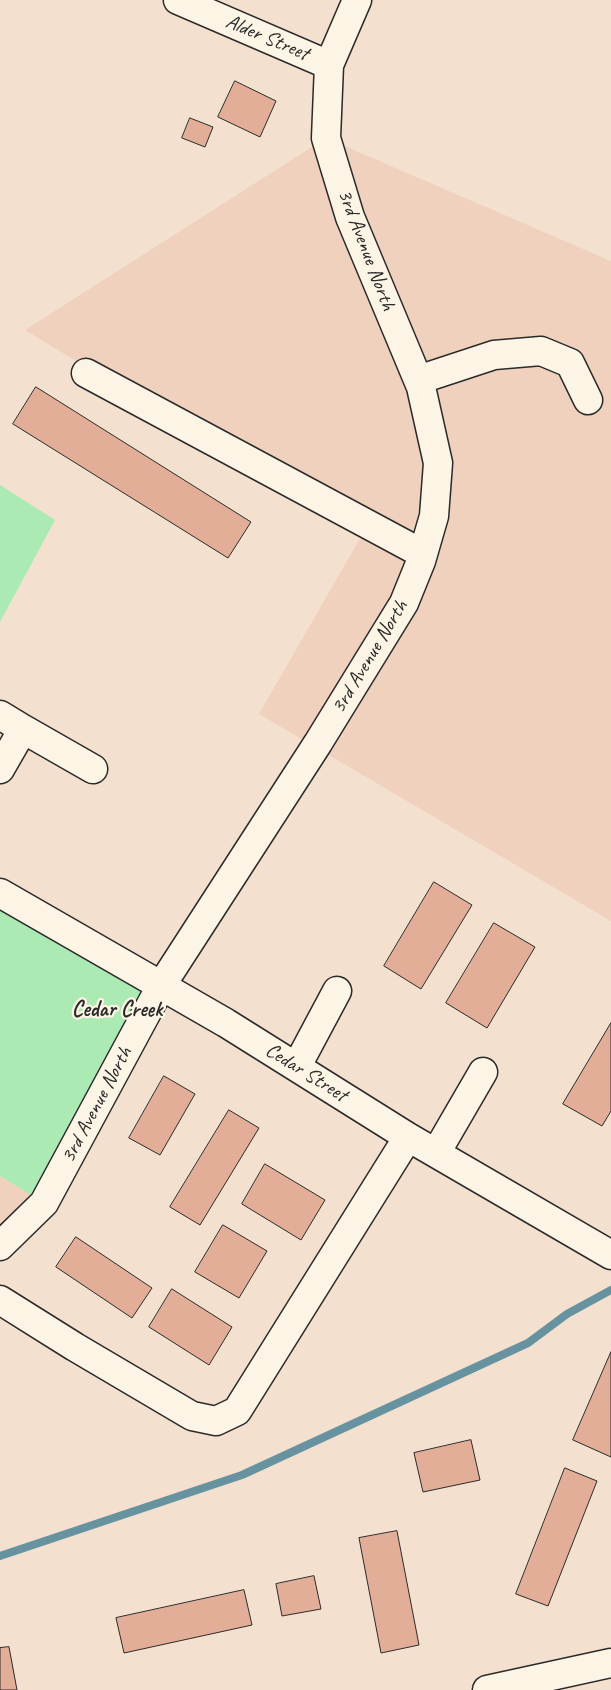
<!DOCTYPE html>
<html>
<head>
<meta charset="utf-8">
<style>
  body { margin:0 }
  canvas { display:block; background:#f4e0ce }
</style>
</head>
<body>
<canvas width="611" height="1690"></canvas>
<script>
const ctx = document.querySelector('canvas').getContext('2d');
ctx.lineJoin = 'round';
function fillPath(path, color) { ctx.fillStyle = color; ctx.fill(path, 'evenodd'); }
function stroke(path, color, width, dash) { ctx.strokeStyle = color; ctx.lineWidth = width; ctx.lineCap = dash ? 'butt' : 'round'; ctx.setLineDash(dash || []); ctx.stroke(path); }
function write(font, color, halo, rows, align = 'center') {
  ctx.font = font + ' Caveat,sans-serif'; ctx.lineWidth = 4.5; ctx.setLineDash([]); ctx.textBaseline = 'middle'; ctx.strokeStyle = halo; ctx.fillStyle = color; for (const [text, x, y, turn = 0] of rows) {
    ctx.save(); ctx.translate(x, y); ctx.rotate((+turn || 0) * Math.PI / 180); ctx.textAlign = isNaN(turn) ? turn : align; if (halo) ctx.strokeText(text, 0, 0); ctx.fillText(text, 0, 0); ctx.restore();
  }
}
const built = new Path2D(`
  M326,138L611,261V921L259,714L362,535L25,330Z
  M0,1176L44,1203L0,1246Z`);
const green = new Path2D(`
  M0,485L55,520L0,622Z
  M0,893L161,986L44,1203L0,1176Z`);
const stream = new Path2D(`
  M0,1556L242,1475L528,1343L567,1314L611,1290`);
const building = new Path2D(`
  M235,81L276,101L260,137L218,117Z
  M190,118L213,127L205,147L182,138Z
  M36,387L251,522L228,558L13,424Z
  M434,882L472,905L421,989L384,966Z
  M494,923L535,947L487,1028L446,1003Z
  M611,1023V1111L602,1126L563,1104Z
  M164,1076L195,1094L160,1155L129,1138Z
  M229,1110L259,1128L200,1225L170,1207Z
  M265,1164L325,1200L301,1240L242,1204Z
  M223,1225L267,1251L239,1298L195,1272Z
  M76,1237L152,1288L132,1318L56,1267Z
  M172,1289L232,1327L209,1365L149,1327Z
  M611,1352V1457L573,1440Z
  M471,1440L480,1480L423,1492L414,1453Z
  M565,1468L597,1481L548,1606L516,1594Z
  M397,1531L419,1645L381,1653L359,1538Z
  M314,1576L321,1609L282,1616L276,1584Z
  M244,1590L252,1625L124,1653L116,1618Z
  M9,1647L17,1690H0V1648Z`);
const minor = new Path2D(`
  M178,0L329,65
  M86,373L423,554
  M418,380L494,355L541,351L570,363L588,400
  M0,715L23,729L0,769
  M23,729L93,769
  M0,893L226,1023L408,1137L611,1255
  M297,1066L337,991
  M436,1153L483,1072
  M0,1246L44,1203L161,986L318,743L404,603L421,561L434,516L438,463L421,387L350,217L326,138L329,65L357,0
  M0,1300L75,1347L192,1416L216,1421L237,1411L408,1137
  M487,1690L611,1663`);
const streetNames = [
  ["Alder Street",267,38,23],
  ["3rd Avenue North",366,250,69],
  ["3rd Avenue North",370,657,-59],
  ["Cedar Street",306,1073,32],
  ["3rd Avenue North",97,1105,-62]
];
const neighbourhoodNames = [
  ["Cedar Creek",117,1010]
];
fillPath(built, '#efd1be');
fillPath(green, '#abeab2');
stroke(stream, '#6793a1', 8);
fillPath(building, '#e3ae97');
stroke(building, '#2b2b2b', 1);
stroke(minor, '#2b2b2b', 31);
stroke(minor, '#fcf5e5', 28);
write('21px', '#2b2b2b', '#fcf5e5', streetNames);
write('bold 22px', '#2b2b2b', '#fcf5e5', neighbourhoodNames);
</script>
</body>
</html>
